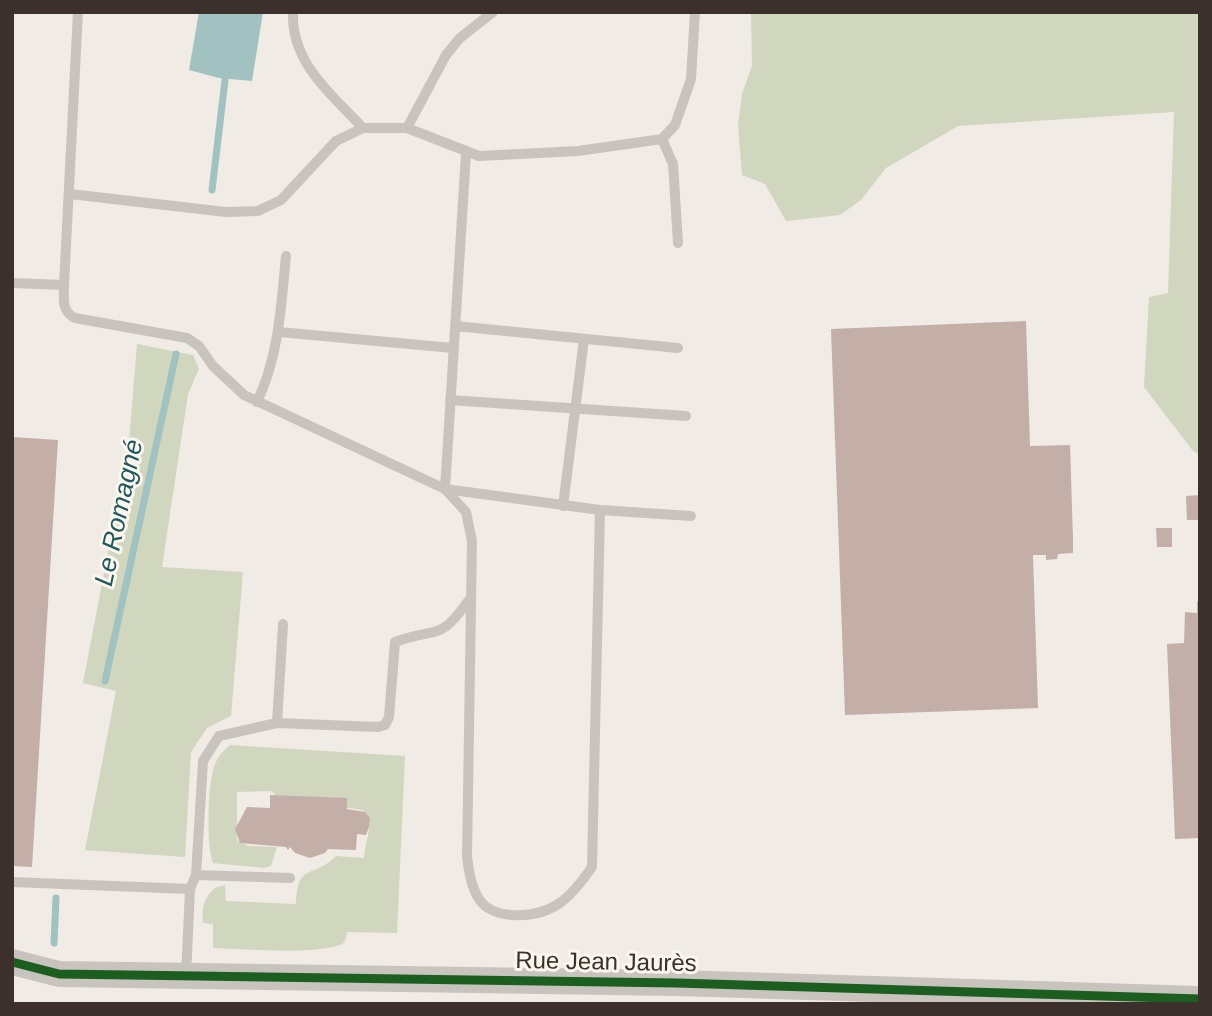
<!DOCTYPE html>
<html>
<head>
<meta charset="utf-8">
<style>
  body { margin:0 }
  #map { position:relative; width:1212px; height:1016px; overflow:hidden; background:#f0ebe5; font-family:Helvetica,sans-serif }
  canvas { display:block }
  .frame { position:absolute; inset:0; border:14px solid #3b302b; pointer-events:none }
</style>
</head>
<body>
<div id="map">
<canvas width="1212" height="1016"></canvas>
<div class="frame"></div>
</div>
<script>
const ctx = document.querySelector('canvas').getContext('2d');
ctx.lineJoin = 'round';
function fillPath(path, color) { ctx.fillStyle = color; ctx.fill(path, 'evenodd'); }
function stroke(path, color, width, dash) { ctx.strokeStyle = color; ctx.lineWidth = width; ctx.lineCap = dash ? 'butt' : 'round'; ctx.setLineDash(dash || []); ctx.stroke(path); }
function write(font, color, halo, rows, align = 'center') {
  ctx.font = font + ' Helvetica,sans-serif'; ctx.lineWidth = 6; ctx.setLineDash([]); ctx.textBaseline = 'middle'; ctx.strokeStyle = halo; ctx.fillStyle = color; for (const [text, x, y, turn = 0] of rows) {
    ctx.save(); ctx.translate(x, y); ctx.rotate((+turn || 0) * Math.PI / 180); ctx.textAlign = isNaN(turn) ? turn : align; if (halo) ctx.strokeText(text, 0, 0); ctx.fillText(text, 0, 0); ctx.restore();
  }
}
const green = new Path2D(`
  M751,12H1200V455L1193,451L1144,387L1149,297L1168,293L1174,112L958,126L886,168L861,200L840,215L786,221L765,184L742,175L738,126L742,94L752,66Z
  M137,344L193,355L199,369L188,394L162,567L243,572L231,716L207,728L191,752L185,857L85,850L116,691L83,683L129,442Z
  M230,745L405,756L397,933L347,932C346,938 346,943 340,945C310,955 246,949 213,948V924L203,923C201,908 204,898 215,888L225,885L226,901L296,904C298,861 312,880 336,856L364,858C365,842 376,820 362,810L276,796L272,791L237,792V840L248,846L277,847L271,866L264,868L213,863C206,845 207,779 216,762C219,755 224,750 230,745Z`);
const water = new Path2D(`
  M199,12H263L252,81L219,78L189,70Z`);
const stream = new Path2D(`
  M212,190L226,72
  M105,681L176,354
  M54,943L56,898`);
const building = new Path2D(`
  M1026,321L1030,446L1070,445L1073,538V553L1058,554L1057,559L1046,560V555H1033L1038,708L845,715L831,329Z
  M12,437L58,440L32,867L12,866Z
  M1200,495V520H1187L1186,496Z
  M1156,528H1172V547H1157Z
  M1197,601H1200V838L1175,839L1167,644L1184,643L1185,612L1197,613Z
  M270,795L347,798V809L365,812L370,818L369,827L366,835L357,834L356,850L328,849L325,853L310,858L295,853L290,847L288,850L286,847L240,843L235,829L247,807L270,808Z`);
const service = new Path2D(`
  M293,12C291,63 331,94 363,128
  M407,128L446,55L460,38L493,12
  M662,139L673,164L678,243
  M466,153L445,489L600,510L691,516
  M70,194L226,212L258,211L281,200L336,141L363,128H407L479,156L578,151L662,139L675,125L691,79L695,12
  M12,283L64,285C64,299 61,311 75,318L187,338L199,346L213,366L244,395L445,489L466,512L472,541L467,857C469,872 471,886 479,899C486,910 499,914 512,915C552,917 570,899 592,867L600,510
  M64,285L78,12
  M455,326L678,348
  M279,332L453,348
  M450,400L686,416
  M257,402C279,356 281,306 286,256
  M563,506L584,339
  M277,723L283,624
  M196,875L290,878
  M12,882L190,889L196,875L203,761L219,736L277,723L378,727L385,725L389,717L395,642C440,626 439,643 471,597
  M186,976L190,889`);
const tertiary = new Path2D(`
  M12,962L59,974L677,983L1200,999`);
const cycleway = new Path2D(`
  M12,962L59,974L677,983L1200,999`);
const streetNames = [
  ["Rue Jean Jaurès",606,963,1]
];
const waterNames = [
  ["Le Romagné",120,513,-78]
];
fillPath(green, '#d1d6bf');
fillPath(water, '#a1c2c1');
stroke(stream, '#a1c2c1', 7);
fillPath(building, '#c3afa7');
stroke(service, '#c9c3be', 10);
stroke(tertiary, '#c9c3be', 26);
stroke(cycleway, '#1b5e20', 9);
write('24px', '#3b302b', '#fbf5ee', streetNames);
write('italic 26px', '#1f5a5e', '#fbf5ee', waterNames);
</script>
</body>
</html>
